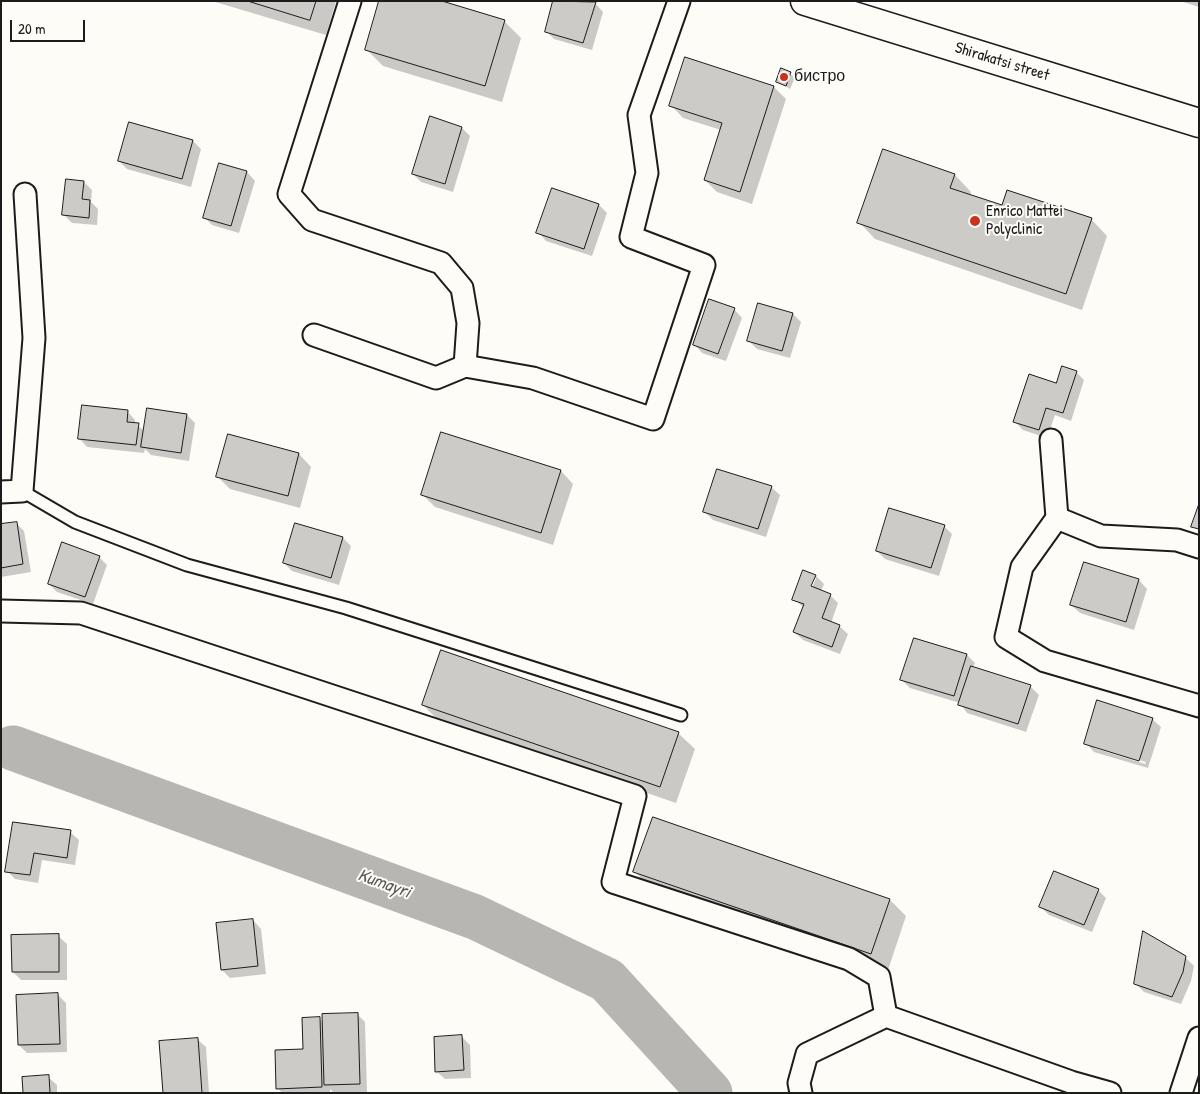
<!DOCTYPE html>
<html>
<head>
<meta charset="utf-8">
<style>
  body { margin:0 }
  #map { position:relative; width:1200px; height:1094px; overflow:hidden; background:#fdfcf7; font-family:"Patrick Hand",sans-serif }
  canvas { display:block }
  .frame { position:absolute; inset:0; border:2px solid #1c1c1c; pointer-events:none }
  .scale { position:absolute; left:10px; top:20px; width:75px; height:22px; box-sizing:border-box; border:2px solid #1c1c1c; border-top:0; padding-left:6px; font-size:15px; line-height:18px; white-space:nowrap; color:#1c1c1c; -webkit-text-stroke:4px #fdfcf7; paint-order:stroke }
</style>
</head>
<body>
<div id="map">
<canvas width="1200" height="1094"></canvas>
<div class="frame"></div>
<div class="scale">20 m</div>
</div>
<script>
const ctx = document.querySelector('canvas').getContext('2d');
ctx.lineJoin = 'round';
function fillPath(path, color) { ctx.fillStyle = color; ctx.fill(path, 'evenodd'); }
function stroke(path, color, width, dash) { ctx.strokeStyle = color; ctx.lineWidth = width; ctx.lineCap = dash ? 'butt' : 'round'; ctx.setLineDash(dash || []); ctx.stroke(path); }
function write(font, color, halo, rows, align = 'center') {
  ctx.font = font + ' "Patrick Hand",sans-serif'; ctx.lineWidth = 4; ctx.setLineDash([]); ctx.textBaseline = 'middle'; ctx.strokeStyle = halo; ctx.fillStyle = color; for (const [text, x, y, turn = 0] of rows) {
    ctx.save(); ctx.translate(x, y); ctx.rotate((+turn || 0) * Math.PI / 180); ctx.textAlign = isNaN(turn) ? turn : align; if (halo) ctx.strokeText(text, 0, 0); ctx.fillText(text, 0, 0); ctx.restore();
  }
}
const shadow = new Path2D(`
  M212,1H336L326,35Z
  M555,1H588L595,3L603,12L592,50L554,39L546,31Z
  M1180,1H1199V7Z
  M504,21L521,38L502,102L383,66L366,49Z
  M686,59L774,87L786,99L752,204L717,192L705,180L721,130L683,118L671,105Z
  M782,70L795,77L790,89L778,82Z
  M431,118L462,128L470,136L453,192L421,182L413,174Z
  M130,124L193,141L201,149L191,187L127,169L119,161Z
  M883,151L955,175L971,192L970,196L1002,207L1091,219L1107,236L1082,310L875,239L859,222Z
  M220,164L247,172L255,181L239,233L212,225L204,217Z
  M84,182L92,190L91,202L98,209L97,225L72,223L63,214Z
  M599,205L607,213L592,256L546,241L538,232Z
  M734,309L742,318L726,361L702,353L694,344Z
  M793,314L801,322L790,358L757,349L748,340Z
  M1076,372L1084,380L1071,421L1055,415L1047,438L1023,430L1014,421L1057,384Z
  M127,411L135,420V424L145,431L187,415L195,423L189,461L151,455L145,449L144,453L87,447L79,438Z
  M442,433L561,471L573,484L553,545L435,507L422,494Z
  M229,435L299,454L311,467L300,508L230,489L218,477Z
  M771,487L780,495L766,537L713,520L704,511Z
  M16,523L24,531L31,572L1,577V526Z
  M944,526L952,534L939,576L885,559L877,551Z
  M343,538L351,546L339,585L292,571L284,563Z
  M99,557L107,565L93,604L57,592L49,584Z
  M1084,563L1139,580L1147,589L1134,630L1080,613L1071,605Z
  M816,576L824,584L821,591L830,595L838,603L831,623L839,626L848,634L840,654L803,640L794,632L804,608L794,599ZM813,578H816L810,593L808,592Z
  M967,655L975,663L973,668L1030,686L1039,695L1026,732L967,713L960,703L910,688L902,680Z
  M423,705L678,733L695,749L676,803L439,721Z
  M1152,719L1161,727L1148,768L1094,752L1086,743ZM1094,745L1146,762L1145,764L1094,748Z
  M14,823L70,832L79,840L75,865L42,860L38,883L15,879L7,871Z
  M635,872L890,900L906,916L888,970L651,888Z
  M1098,890L1106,898L1092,932L1049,915L1041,907Z
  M253,920L261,929L266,974L230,978L222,970L217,924Z
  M58,936L67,944V980H21L13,972Z
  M1185,957L1194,966L1191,981L1181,1004L1144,992L1136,984Z
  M58,995L66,1003L67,1052L27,1053L19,1045Z
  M357,1014L365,1022L367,1092L334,1093L330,1089V1093H282L278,1088L304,1050L319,1019L324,1023Z
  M462,1037L470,1045L471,1078L445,1079L436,1071Z
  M197,1039L206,1047L209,1093H164Z
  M48,1077L57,1085V1093H24Z`);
const river = new Path2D(`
  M13,748L475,917L607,980L710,1093`);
const building = new Path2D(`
  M248,1H316L310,20Z
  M379,1H442L505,20L485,86L365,50Z
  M553,1L596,2L583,43L545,32Z
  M685,57L774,86L740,192L704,180L722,123L669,106Z
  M781,68L791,72L786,86L776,82Z
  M430,116L462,127L445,184L412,174Z
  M129,122L193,140L182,179L118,161Z
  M883,149L955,174L950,188L1002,205L1007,190L1092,218L1066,294L857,223Z
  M219,163L247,171L231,226L203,218Z
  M66,179L84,181L82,199L90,200L89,218L62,215Z
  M552,188L599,204L584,249L536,233Z
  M709,299L735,308L718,354L693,345Z
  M758,303L793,313L782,351L747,341Z
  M1062,366L1077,371L1063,413L1046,408L1039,430L1013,422L1029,374L1056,383Z
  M82,405L128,410L127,422L139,423L136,445L78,439Z
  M147,408L187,414L181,453L141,447Z
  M441,432L561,470L541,533L421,495Z
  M228,434L299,453L288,496L216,477Z
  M717,469L772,486L758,529L703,512Z
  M1199,504V529L1191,527Z
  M889,508L945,525L931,568L876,551Z
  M17,522L23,564L1,568V524Z
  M295,523L343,537L331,578L283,563Z
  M62,542L100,556L85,597L48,584Z
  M1084,562L1139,579L1126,622L1070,605Z
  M803,570L816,575L811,586L831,594L822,618L840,625L832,647L793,632L804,604L792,600Z
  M914,638L967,654L954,696L900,680Z
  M441,650L679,732L660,787L422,705Z
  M971,666L1031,685L1018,724L958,705Z
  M1097,700L1153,718L1139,761L1084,744Z
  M653,817L890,899L871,954L633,872Z
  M13,822L71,830L67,858L34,853L30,875L5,872Z
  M1054,871L1099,889L1084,925L1039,907Z
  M253,919L258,966L221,970L216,923Z
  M1143,931L1186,956L1183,972L1172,997L1134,984Z
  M59,934V972H12L11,935Z
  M58,993L60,1044L18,1045L16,995Z
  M358,1013L360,1084L324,1085L322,1014Z
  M320,1017L322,1087L276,1089L275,1050L303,1049L302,1018Z
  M462,1035L464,1070L435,1072L434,1037Z
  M198,1038L202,1093H163L159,1041Z
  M49,1075L50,1093H23L22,1077Z`);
const service = new Path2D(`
  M22,491L75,522L187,565L346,608L681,715`);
const minor = new Path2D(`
  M350,1L289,194L312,220L441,263L462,288L468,323L465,366L533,378L653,419L704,265L631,237L647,173L639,115L679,1
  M314,335L436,378L465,366
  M1051,440L1057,518L1022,567L1006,637L1045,661L1199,706
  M1,492L22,491L34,338L25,194
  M1057,518L1101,536L1177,540L1199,547
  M1,611L81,613L635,796L613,882L849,959L879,977L886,1016L1071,1082L1110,1093
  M801,1093L799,1083L807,1054L886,1016
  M1181,1093L1199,1038`);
const primary = new Path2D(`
  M805,1L1199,123`);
const markers = [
  [784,77,5,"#c8321e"],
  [975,221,6,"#c8321e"]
];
const streetNames = [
  ["Shirakatsi street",1002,62,17]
];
const poiNames = [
  ["бистро",794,77],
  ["Enrico Mattei",986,212],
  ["Polyclinic",986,230]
];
const waterNames = [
  ["Kumayri",384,884,20]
];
fillPath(shadow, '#0003');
stroke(river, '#b7b6b2', 45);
fillPath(building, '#cccbc8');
stroke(building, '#1c1c1c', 1);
stroke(service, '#1c1c1c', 15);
stroke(minor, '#1c1c1c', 25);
stroke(primary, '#1c1c1c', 31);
stroke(service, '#fdfcf7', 11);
stroke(minor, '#fdfcf7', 21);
stroke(primary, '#fdfcf7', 28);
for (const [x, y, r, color] of markers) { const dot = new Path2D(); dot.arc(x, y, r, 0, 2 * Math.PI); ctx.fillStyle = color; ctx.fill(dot); stroke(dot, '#fdfcf7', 2); }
write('16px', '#1c1c1c', '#fdfcf7', streetNames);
write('16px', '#1c1c1c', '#fdfcf7', poiNames, 'left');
write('italic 18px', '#5a5a58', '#fdfcf7', waterNames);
</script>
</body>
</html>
